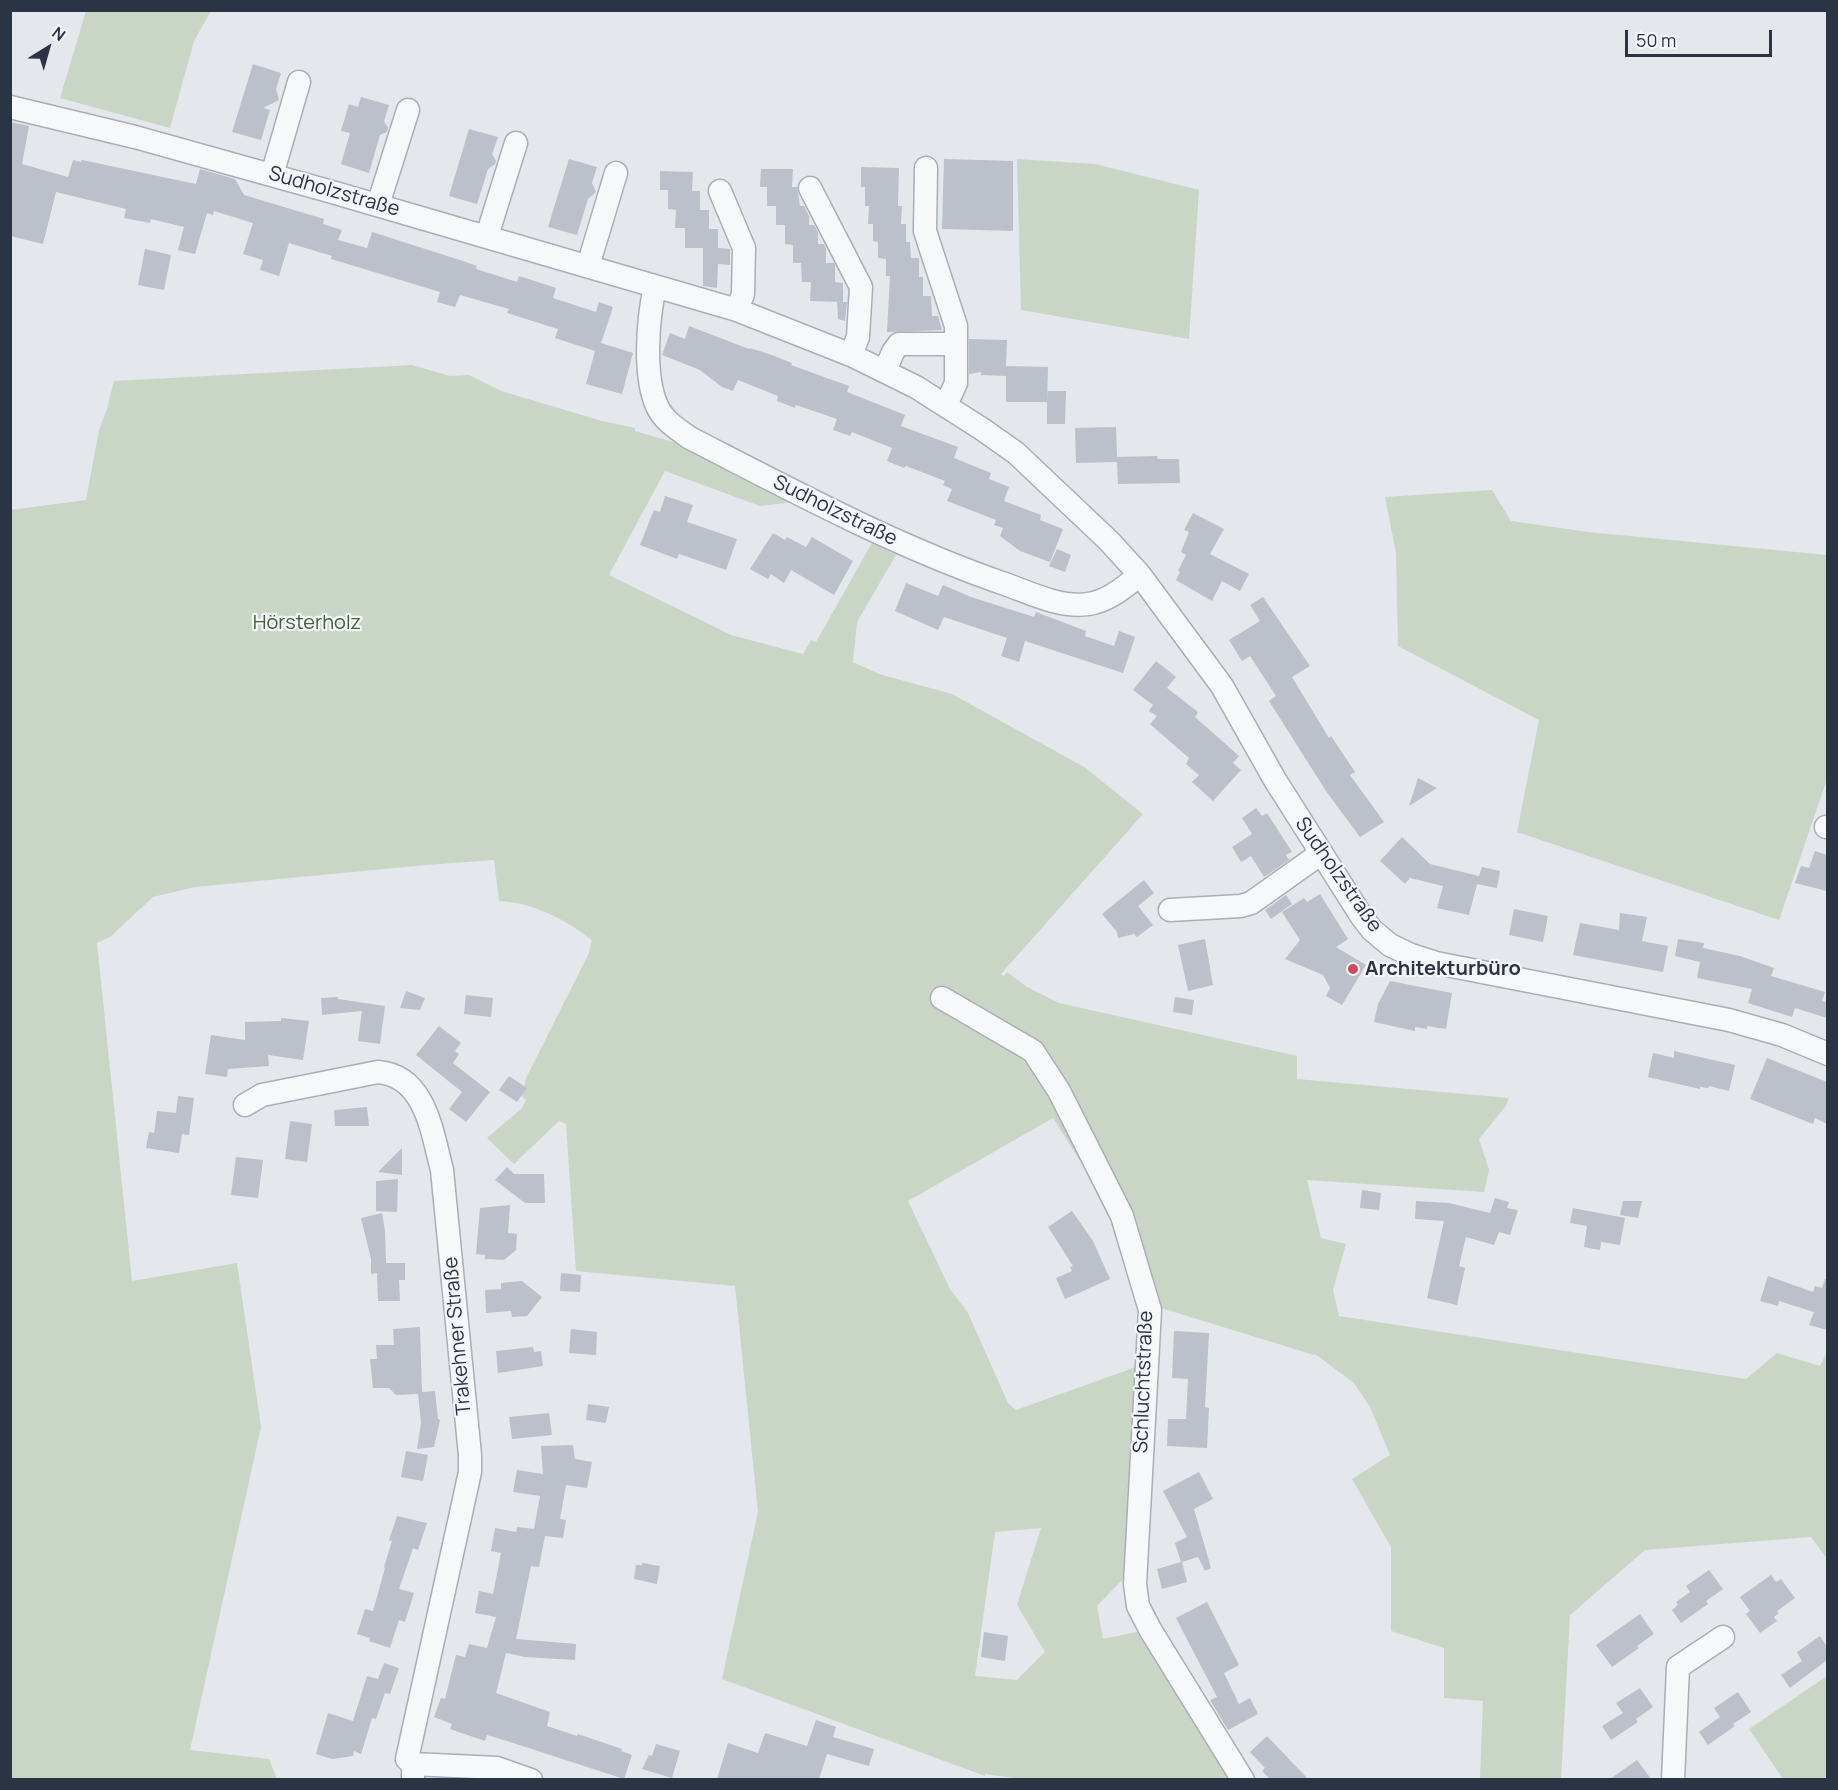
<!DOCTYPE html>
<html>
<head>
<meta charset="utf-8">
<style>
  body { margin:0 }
  #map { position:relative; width:1838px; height:1790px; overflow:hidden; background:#e4e7ec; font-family:Manrope,sans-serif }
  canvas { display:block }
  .frame { position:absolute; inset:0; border:12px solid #2b3445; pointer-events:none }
  .north { position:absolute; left:18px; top:18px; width:60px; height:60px; -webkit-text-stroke:4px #f4f6f9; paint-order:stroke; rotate:37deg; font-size:16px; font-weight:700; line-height:24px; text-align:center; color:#2b3445 }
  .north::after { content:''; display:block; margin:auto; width:21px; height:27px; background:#2b3445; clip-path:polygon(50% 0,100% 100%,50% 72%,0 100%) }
  .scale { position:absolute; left:1625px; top:30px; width:147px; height:27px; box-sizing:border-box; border:3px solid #2b3445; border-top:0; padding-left:8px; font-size:18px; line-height:21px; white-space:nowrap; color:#2b3445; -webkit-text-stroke:4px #f4f6f9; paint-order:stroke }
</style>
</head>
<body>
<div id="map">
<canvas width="1838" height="1790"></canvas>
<div class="frame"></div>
<div class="north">N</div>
<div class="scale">50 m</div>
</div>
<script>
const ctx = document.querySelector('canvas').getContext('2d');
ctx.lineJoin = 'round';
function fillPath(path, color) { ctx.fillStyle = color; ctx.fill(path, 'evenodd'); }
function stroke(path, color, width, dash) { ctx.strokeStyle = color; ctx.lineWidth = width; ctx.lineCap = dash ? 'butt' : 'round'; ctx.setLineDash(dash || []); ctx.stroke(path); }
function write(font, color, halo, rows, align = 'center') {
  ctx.font = font + ' Manrope,sans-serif'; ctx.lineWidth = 4.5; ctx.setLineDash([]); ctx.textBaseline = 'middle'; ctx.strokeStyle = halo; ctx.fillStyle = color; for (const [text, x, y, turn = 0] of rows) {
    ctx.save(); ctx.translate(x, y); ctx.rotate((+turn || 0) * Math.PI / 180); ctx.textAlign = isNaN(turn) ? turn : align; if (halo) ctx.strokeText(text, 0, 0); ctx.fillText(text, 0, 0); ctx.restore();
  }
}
const green = new Path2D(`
  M86,11H211L194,41L170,128L60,98Z
  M1017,159L1095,164L1199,190L1189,339L1021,310Z
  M412,365L450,376L469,375L501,391L602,421L635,428V431L680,444L795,502L760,506L665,471L609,575L731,635L803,654L811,640L816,642L872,543L896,555L857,622L853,662L879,674L952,694L1084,767L1143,814L1001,974L1004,976L1007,972L1027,987L1059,1003L1297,1056V1079L1509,1098L1506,1106L1479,1139L1489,1170L1484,1192L1307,1180L1321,1238L1346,1244L1333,1290L1339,1316L1746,1379L1777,1353L1820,1366L1827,1352V1559L1811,1537L1645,1550L1570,1615L1561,1779H1480L1483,1701L1444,1698V1648L1391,1631V1547L1352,1479L1390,1455L1370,1407L1354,1383L1315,1354L1314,1355L1161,1308L1130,1240L1053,1118L908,1201L950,1289L968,1313L1008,1403L1016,1410L1136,1367L1128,1574L1097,1606L1103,1639L1141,1631L1235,1779L1028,1780L985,1774V1776L722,1679L758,1512L735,1286L576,1271L566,1124L559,1121L514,1164L487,1138L522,1108L526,1100L522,1097L526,1078L589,953L592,940C564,919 535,903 499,901L494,860L426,865L195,887L153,897L110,937L97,943L132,1281L237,1263L261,1427L190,1750L269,1759L277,1779H11L10,510L86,500L99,430L107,409L114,381ZM1041,1528L1017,1605L1045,1652L1017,1680L975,1676L995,1532Z
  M1492,490L1511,521L1588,532L1827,555V779L1779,920L1517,832L1539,720L1398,646L1396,553L1385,497Z
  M1827,1676V1779H1783L1749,1729Z`);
const building = new Path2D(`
  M253,64L281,73L276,89L279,100L263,108L270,110L261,140L232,132Z
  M361,97L389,105L384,121L388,128L387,132L380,135L369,173L341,164L350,133L341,131L349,104L358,107Z
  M10,122L29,126L22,164L68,177L73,160L81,162L82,160L196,184L200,169L235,179L244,195L324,219L323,224L342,230L338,240L367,248L372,232L463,261L477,266L476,269L517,282L519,276L547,285L556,288L553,298L596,312L599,302L613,307L601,343L633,353L622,394L586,384L595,351L555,338L558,329L507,313L509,309L460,295L455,307L437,302L440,292L331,259L332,256L289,243L279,276L260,270L263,260L243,254L253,223L214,211L213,215L207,213L195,254L178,250L184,227L151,219L150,223L124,218L126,209L56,192L43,244L10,236Z
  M469,129L498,137L492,154L496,161L495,164L488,169L477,204L449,196Z
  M569,159L597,167L592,183L596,192L588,199L577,235L548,227Z
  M944,159L1013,161V231L942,229Z
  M861,167L899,168L898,206H902L901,224H906V242H910L911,258H919V277H923V296H931L932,316H938L942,330L887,332L890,276H886V259L878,258V242L873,241V224H868L869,206H865V187H861Z
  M761,169H793L792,187H797L800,206H804L809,216V225H814L818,232V244H824L826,249V263H834L835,265V282L843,283V302L810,301L811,282H802L801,263H793V245L785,244V225H776V206H767V187H760Z
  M660,171L693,172L692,191H700V210H709V229H718V248L730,249V265L718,264L717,288L703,286V248H685V228H675L676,210L668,209V190H660Z
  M145,249L171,255L164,290L138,285Z
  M837,302H847L845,321L838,319Z
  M689,326L749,349L750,348L772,355L792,363L791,365L849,386L847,392L905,415L901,426L958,447L954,458L991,473L989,479L1009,487L1004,501L1041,515L1040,520L1063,529L1050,562L1020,551L1000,536L1003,528L994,525L996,520L947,501L952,489L943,485L945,481L906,466L904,468L887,461L892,448L852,432L850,436L833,430L837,419L796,405L795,408L777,401L778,396L738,380L733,391L722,387L700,370L662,355L670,333L685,339Z
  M969,339L1007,340L1006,366L1048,367L1047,402H1006V376L981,375V372L969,374Z
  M1047,391H1066L1065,424H1047Z
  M1116,427L1117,457L1157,456L1158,459H1179L1180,483L1118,484L1117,462L1076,463L1075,428Z
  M665,496L693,505L687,522L737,539L726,570L679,554L677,559L640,545L654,510L660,512Z
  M1193,513L1224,529L1210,554L1249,574L1240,591L1222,581L1212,601L1176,580L1180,572L1178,571L1186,555L1181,552L1189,532L1184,530Z
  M773,533L785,540L787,537L806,547L812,537L853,561L834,595L791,570L784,583L771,574L768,579L750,569Z
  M1057,549L1071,555L1065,572L1049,566Z
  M906,583L938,596L943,585L971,597L1034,617L1036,612L1086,631L1085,636L1114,646L1119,631L1135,637L1123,673L1025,641L1019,662L1001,656L1007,638L944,617L938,630L895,611Z
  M1263,597L1310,666L1292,677L1329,738L1331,736L1355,772L1350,775L1384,822L1360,837L1326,791L1269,701L1276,696L1250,656L1242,661L1229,640L1260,621L1250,605Z
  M1156,661L1176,677L1167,688L1198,712L1195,717L1239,756L1233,763L1241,770L1213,801L1192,782L1199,775L1186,764L1189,758L1150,724L1157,716L1149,711L1153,705L1133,690Z
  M1418,778L1437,788L1409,806Z
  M1256,808L1262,816L1267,813L1292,852L1286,855L1289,860L1264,877L1251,856L1241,862L1232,847L1252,834L1242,818Z
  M1402,837L1430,864L1479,876L1482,867L1500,871L1497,888L1477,884L1469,915L1437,908L1443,886L1410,878L1405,884L1380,861Z
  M1815,851L1827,855V891L1795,883L1801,866L1809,868Z
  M1144,880L1154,893L1138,906L1153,925L1137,937L1134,934L1118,938L1117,932L1102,914Z
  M1320,894L1348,939L1336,947L1366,965L1342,1005L1326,996L1330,988L1323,975L1285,959L1300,940L1282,912L1304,898L1307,902Z
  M1286,895L1292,904L1271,919L1265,910Z
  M1514,909L1548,916L1543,942L1509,935Z
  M1620,913L1647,917L1642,941L1668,946L1663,972L1573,955L1580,923L1619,930Z
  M1205,939L1213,985L1188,991L1178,945Z
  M1678,939L1704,943L1703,948L1740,956L1774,968L1771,976L1825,992L1822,1001L1827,1002V1018L1795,1008L1792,1017L1748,1003L1752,989L1697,978L1700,962L1675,956Z
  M1390,981L1452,993L1446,1029L1427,1026V1029L1415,1027V1031L1374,1022L1378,1004Z
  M406,991L425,998L420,1010L400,1008Z
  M466,995L493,998L491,1017L464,1014Z
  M338,997V999L385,1006L380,1044L358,1041L362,1011L322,1015L321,998Z
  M1175,997L1194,1000L1192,1015L1173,1012Z
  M281,1018L309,1021L303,1060L268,1055L269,1066L228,1069L227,1077L205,1074L211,1035L245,1040V1022L281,1021Z
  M439,1026L461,1043L455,1051L459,1054L453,1063L490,1092L466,1122L449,1109L462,1092L416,1055Z
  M1674,1051L1735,1065L1729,1091L1709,1086L1708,1088L1700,1087V1089L1648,1077L1653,1053L1674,1058Z
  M1767,1058L1827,1082V1124L1815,1118L1813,1124L1750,1099Z
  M509,1076L527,1088L517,1102L499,1090Z
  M178,1096L194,1098L189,1135L182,1134L179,1153L146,1148L149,1132L154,1133L157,1111L176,1113Z
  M367,1107L369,1126H335L334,1110Z
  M290,1121L312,1124L307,1162L285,1159Z
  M402,1148V1175L378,1172Z
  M236,1157L263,1160L258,1198L231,1195Z
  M507,1167L514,1174H544L545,1203H525L495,1180Z
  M398,1179L397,1212L376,1211V1181Z
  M1362,1190L1381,1193L1379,1210L1360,1208Z
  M1495,1198L1509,1202L1507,1208L1518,1210L1510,1235L1499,1232L1494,1245L1466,1237L1459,1266L1465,1268L1457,1305L1427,1298L1444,1221L1415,1219L1416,1201L1449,1203L1490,1213Z
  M1623,1201H1642L1638,1218L1620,1215Z
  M510,1205L508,1233L517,1234L516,1250L504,1260L485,1259V1255L476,1254L480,1208Z
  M1573,1208L1625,1218L1620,1245L1601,1242L1600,1250L1584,1247L1587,1226L1570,1223Z
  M1072,1211L1093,1241L1110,1279L1065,1299L1056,1278L1072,1271L1070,1267L1073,1266L1048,1227Z
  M382,1213L385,1231L386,1263H405V1280H399L400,1301H378L377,1273L371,1274V1259L361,1218Z
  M561,1273L581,1275L580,1292L560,1291Z
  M1768,1276L1813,1292L1815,1286L1822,1288L1825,1279H1827V1330L1809,1325L1814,1312L1779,1301L1778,1306L1760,1301Z
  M522,1281L542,1297L527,1316L512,1317L511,1311L486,1313L485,1290L501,1289V1283Z
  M420,1327L422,1392L435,1391L438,1419L440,1420L434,1447L417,1449L421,1423L418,1394L396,1395L389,1388H373L370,1359H377L376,1345H394L393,1329Z
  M571,1329L597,1332L596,1355L569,1353Z
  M1174,1331L1209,1333L1205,1407L1209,1408L1207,1448L1167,1446L1168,1419H1186L1188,1379L1172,1378Z
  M533,1347L534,1352L541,1351L543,1366L498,1373L496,1351Z
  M588,1404L609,1407L606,1423L586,1420Z
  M549,1413L552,1435L512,1439L509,1417Z
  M573,1445L575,1459L592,1462L587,1488L566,1485L560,1519L566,1520L563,1538L545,1536L539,1567L531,1566L516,1639L576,1644L575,1660L525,1657L506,1653L496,1693L550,1712L547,1726L577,1736L578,1734L622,1749L621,1751L632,1755L624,1779L507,1741L487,1735L485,1741L450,1729L452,1724L434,1717L441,1698L445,1699L456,1655L465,1657L469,1644L487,1648L496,1617L475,1613L479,1591L493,1594L501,1553L491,1551L495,1528L516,1532L517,1527L534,1529L540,1496L513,1492L517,1470L543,1474L541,1446Z
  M406,1451L428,1455L423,1481L401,1477Z
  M1199,1472L1213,1499L1194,1509L1211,1568L1205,1571L1198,1557L1182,1562L1187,1582L1162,1589L1157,1569L1181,1562L1175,1543L1187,1537L1163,1491Z
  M397,1516L427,1523L418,1550L413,1548L399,1589L414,1593L405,1622L399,1620L390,1648L369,1641L370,1638L357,1634L365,1609L373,1611L385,1568L384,1567L392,1541L389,1540Z
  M642,1563L660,1566L657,1584L634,1579L636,1565H642Z
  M1709,1570L1723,1589L1706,1601L1708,1604L1681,1623L1672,1610L1678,1605L1676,1602L1690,1592L1686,1586Z
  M1771,1575L1776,1582L1781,1579L1795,1598L1777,1611L1779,1613L1774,1617L1777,1621L1760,1633L1746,1614L1750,1611L1740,1597Z
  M1207,1602L1239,1665L1224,1673L1239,1704L1250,1698L1258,1714L1228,1730L1210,1700L1217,1697L1176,1618Z
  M1640,1614L1654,1634L1637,1646L1639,1648L1612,1667L1596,1645Z
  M984,1632L1008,1636L1005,1661L981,1657Z
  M1820,1636L1827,1647V1660L1790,1688L1781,1675L1802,1661L1797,1652Z
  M384,1663L399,1668L390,1694L385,1693L376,1719L372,1718L361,1754L354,1751L353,1756L332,1759L316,1754L328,1713L353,1721L367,1676L378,1679Z
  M1640,1688L1653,1707L1636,1719L1638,1722L1611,1740L1602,1726L1623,1713L1616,1703Z
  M1738,1692L1751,1712L1733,1724L1735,1726L1708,1745L1699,1732L1720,1717L1714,1708Z
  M816,1720L836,1727L833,1737L874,1749L869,1766L827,1754L819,1779H717L728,1743L758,1753L765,1733L807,1746Z
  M1267,1736L1308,1779H1270L1262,1771L1265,1768L1250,1752Z
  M656,1744L680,1751L672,1778L642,1769L649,1755L652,1756Z
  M1637,1760L1651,1779H1610Z`);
const minor = new Path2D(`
  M10,107L135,137L332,192L737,310L851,355L916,387L982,429L1016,453L1109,541L1140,575L1222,686L1275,780L1362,917L1372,930L1390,945L1411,955L1436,963L1729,1020L1782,1035L1828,1054
  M926,168L925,231L956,326V383L946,405
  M272,175L299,82
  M810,188L861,287L858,337L851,355
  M720,191L744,248L743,294L737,310
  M378,205L408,110
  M487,236L516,143
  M588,266L616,173
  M655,286C648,319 643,375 657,406C663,420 677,429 690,438C793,491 895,546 1005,584C1030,593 1060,608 1088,604C1109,601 1124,587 1140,575
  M885,371L893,352L899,344H956
  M1826,827H1828
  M1170,910L1241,906L1251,903L1320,854
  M942,998L1033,1051L1059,1091L1122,1216L1150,1310L1135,1584L1138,1606L1151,1631L1243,1780
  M245,1105L262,1095L378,1072C426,1076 432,1133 442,1170L470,1455V1472L407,1759L413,1764V1780
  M413,1764L497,1768L531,1780
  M1673,1780L1678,1667L1723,1637`);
const markers = [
  [1353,969,6,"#d1495b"]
];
const streetNames = [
  ["Sudholzstraße",334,192,16],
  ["Sudholzstraße",835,511,26],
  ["Sudholzstraße",1338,875,55],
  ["Trakehner Straße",458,1336,-95],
  ["Schluchtstraße",1144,1382,-88]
];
const parkNames = [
  ["Hörsterholz",307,623]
];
const poiNames = [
  ["Architekturbüro",1365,969]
];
fillPath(green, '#c9d6c5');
fillPath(building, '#bbc0ca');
stroke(minor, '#a9aeb7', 25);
stroke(minor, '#f7f8fa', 22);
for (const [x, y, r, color] of markers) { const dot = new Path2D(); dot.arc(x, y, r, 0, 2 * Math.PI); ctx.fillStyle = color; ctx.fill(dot); stroke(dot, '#f4f6f9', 2); }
write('20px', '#2b3445', '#f4f6f9', streetNames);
write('20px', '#3f6138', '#f4f6f9', parkNames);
write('bold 20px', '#2b3445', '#f4f6f9', poiNames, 'left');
</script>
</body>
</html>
